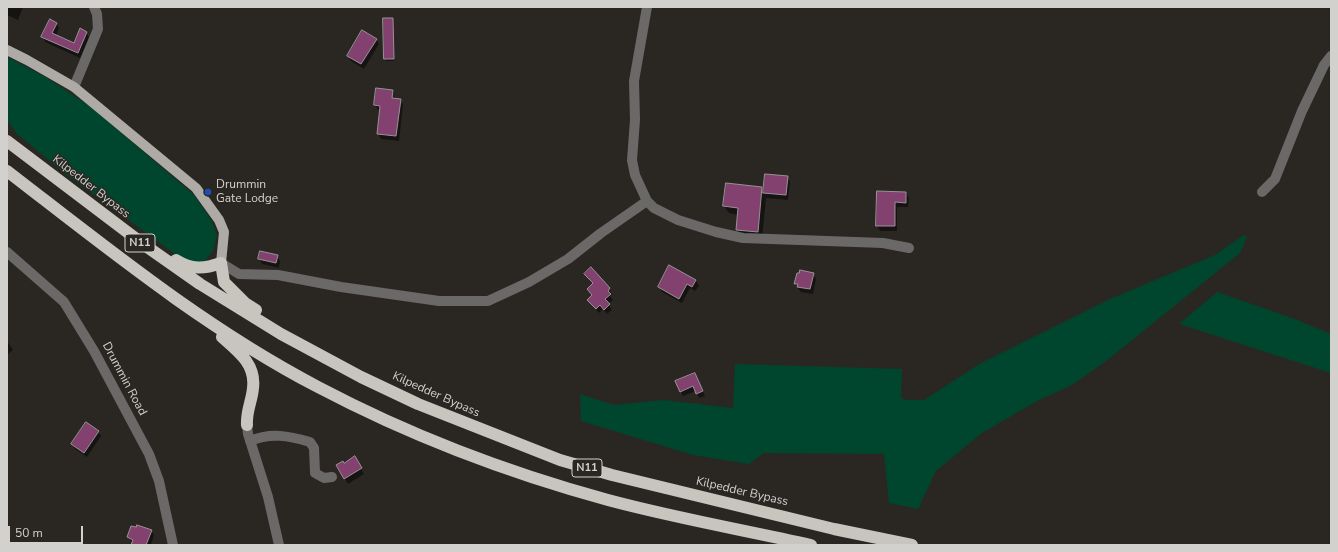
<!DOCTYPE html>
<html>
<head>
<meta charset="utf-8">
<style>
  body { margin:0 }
  #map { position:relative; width:1338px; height:552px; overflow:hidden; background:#2a2723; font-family:"Nunito Sans",sans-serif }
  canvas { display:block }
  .frame { position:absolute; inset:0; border:8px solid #d3d1ce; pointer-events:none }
  .scale { position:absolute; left:8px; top:526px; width:75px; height:18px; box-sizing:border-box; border:2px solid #d3d1ce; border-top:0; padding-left:5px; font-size:12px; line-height:14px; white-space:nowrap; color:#d3d1ce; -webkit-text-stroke:3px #2a2723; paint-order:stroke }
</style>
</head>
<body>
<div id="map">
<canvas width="1338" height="552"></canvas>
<div class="frame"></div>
<div class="scale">50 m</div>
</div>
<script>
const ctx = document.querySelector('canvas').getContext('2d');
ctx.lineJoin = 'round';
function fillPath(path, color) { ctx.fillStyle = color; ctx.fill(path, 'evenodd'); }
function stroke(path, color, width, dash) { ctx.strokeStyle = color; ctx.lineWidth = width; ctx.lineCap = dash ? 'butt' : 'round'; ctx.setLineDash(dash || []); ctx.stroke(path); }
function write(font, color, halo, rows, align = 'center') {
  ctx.font = font + ' "Nunito Sans",sans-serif'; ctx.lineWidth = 3; ctx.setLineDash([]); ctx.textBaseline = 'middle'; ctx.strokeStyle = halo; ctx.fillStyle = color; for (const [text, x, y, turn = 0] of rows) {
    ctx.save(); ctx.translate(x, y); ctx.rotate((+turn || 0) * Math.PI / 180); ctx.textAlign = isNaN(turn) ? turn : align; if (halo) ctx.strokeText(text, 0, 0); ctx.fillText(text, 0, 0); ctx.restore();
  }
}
const green = new Path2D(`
  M7,57L44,76L91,107L194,195L212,221L217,236L213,251L202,264L183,260L67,175L17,134L7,120Z
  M1244,235L1247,237L1240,253L1106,361L1072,385L1037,401L982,433L936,471L918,509L889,503L884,454L764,453L749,464L693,455L581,421L580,394L614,405L663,400L733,408L735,364L902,369L901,398L907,400H924L981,363L1110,299L1215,255Z
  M1217,292L1292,318L1331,334V373L1179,324Z`);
const shadow = new Path2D(`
  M7,7H23L18,20L7,15Z
  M393,19L394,61H386L385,59Z
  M56,23L59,28L56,36L74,44L87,33L89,38L80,58L45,42L43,37Z
  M376,39L379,44L364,69L351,61L348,56Z
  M377,89L393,91L395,99L400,100L403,105L399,141L381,139L378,133L381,111L378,110L375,105ZM392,94H394L393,103H391Z
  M787,177L790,182L788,200L766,198L762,239L741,237L737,230L739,215L729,213L724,206L762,188L764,192Z
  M878,193H906L909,198L908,207H897V231H880L877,226Z
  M277,256L280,261L279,268L262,264L259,259Z
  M585,274L609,289L612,294L610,296L613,300L608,304L612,310L607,314L603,309L599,313L588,300L592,296L588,289L593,284Z
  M813,274L816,279L813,294L801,292L795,284Z
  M696,280L699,286L695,291L690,288L682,303L662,292L659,287Z
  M7,341L13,350L7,355Z
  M698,379L705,396L699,398L696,391L683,396L680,391Z
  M98,431L101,436L87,457L75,449L72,444Z
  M354,457L364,474L348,484L337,466L344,464Z
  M151,530L154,535L151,545H133V543L128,537Z`);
const building = new Path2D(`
  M383,18H393L394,59H384Z
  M50,19L57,23L52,33L74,43L80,28L87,32L78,53L41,37Z
  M362,30L377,39L361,64L347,56Z
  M376,88L393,90L392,98L401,99L396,136L377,134L380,106L374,105Z
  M765,174L788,176L786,195L763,193Z
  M726,183L762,187L758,232L736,230L738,208L723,206Z
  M877,191L906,192V203L895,202V226H876Z
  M260,251L278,255L276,263L258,259Z
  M669,265L696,280L692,287L687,284L679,299L658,287Z
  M591,267L610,288L608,291L611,294L605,299L610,304L604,310L600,305L596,309L587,300L592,295L587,289L593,283L584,274Z
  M800,270L814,273L810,289L797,287L798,284H794L797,273H799Z
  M695,373L703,391L696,394L693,386L680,392L675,381Z
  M86,422L99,431L84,453L71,444Z
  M355,456L362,468L344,479L336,465L343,461L344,463Z
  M137,525L152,530L146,545H131L133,540L127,537L131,526L136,527Z`);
const minor = new Path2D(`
  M647,7L634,81L635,120L632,160L635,175L647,201L654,208L678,220L716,232L743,238L883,243L909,248
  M74,87L98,29L97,14L94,7
  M1262,192L1275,179L1302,111L1324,65L1331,56
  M7,252L64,302L94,351L149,454L159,481L173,545
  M221,263L239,274L278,275L341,287L439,301H488L529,282L568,259L601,233L647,201
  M247,425L248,434L268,497L279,545
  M250,441C271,432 289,436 310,442L314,448L315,473L324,478L332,477`);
const major = new Path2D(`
  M7,50L27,60L74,87L196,188L219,220L224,232L221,263`);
const highway = new Path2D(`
  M7,141L143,244L200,284L281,334L361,377L418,404L560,460L612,475L834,529L912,545
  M7,171C107,248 205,328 318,387C409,435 509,473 608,500C675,518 744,530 811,545
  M176,260C192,270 204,269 221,263L224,282L245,303L256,310
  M222,337C238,351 256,364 253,388C252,401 246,411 247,425`);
const markers = [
  [208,192,4,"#1a4fb4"]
];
const shields = [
  [140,243,30],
  [587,468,30]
];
const shieldNames = [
  ["N11",140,243],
  ["N11",587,468]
];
const poiNames = [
  ["Drummin",216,185],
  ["Gate Lodge",216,199]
];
const streetNames = [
  ["Kilpedder Bypass",91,187,38],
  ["Drummin Road",124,379,62],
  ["Kilpedder Bypass",436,395,24],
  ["Kilpedder Bypass",742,492,13]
];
fillPath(green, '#00452e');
fillPath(shadow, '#0007');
fillPath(building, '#82416f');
stroke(building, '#989296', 1);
stroke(minor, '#6b6967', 10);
stroke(major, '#aeaba6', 10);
stroke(highway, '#c8c5bf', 12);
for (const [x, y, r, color] of markers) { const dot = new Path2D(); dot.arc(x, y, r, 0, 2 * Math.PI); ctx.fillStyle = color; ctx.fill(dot); stroke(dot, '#2a2723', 1.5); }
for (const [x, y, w] of shields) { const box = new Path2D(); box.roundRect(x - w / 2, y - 9, w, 18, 3); ctx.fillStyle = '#2a2723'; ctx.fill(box); stroke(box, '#d3d1ce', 1); }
write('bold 11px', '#d3d1ce', null, shieldNames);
write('12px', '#d3d1ce', '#2a2723', poiNames, 'left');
write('12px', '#d3d1ce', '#2a2723', streetNames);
</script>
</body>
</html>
